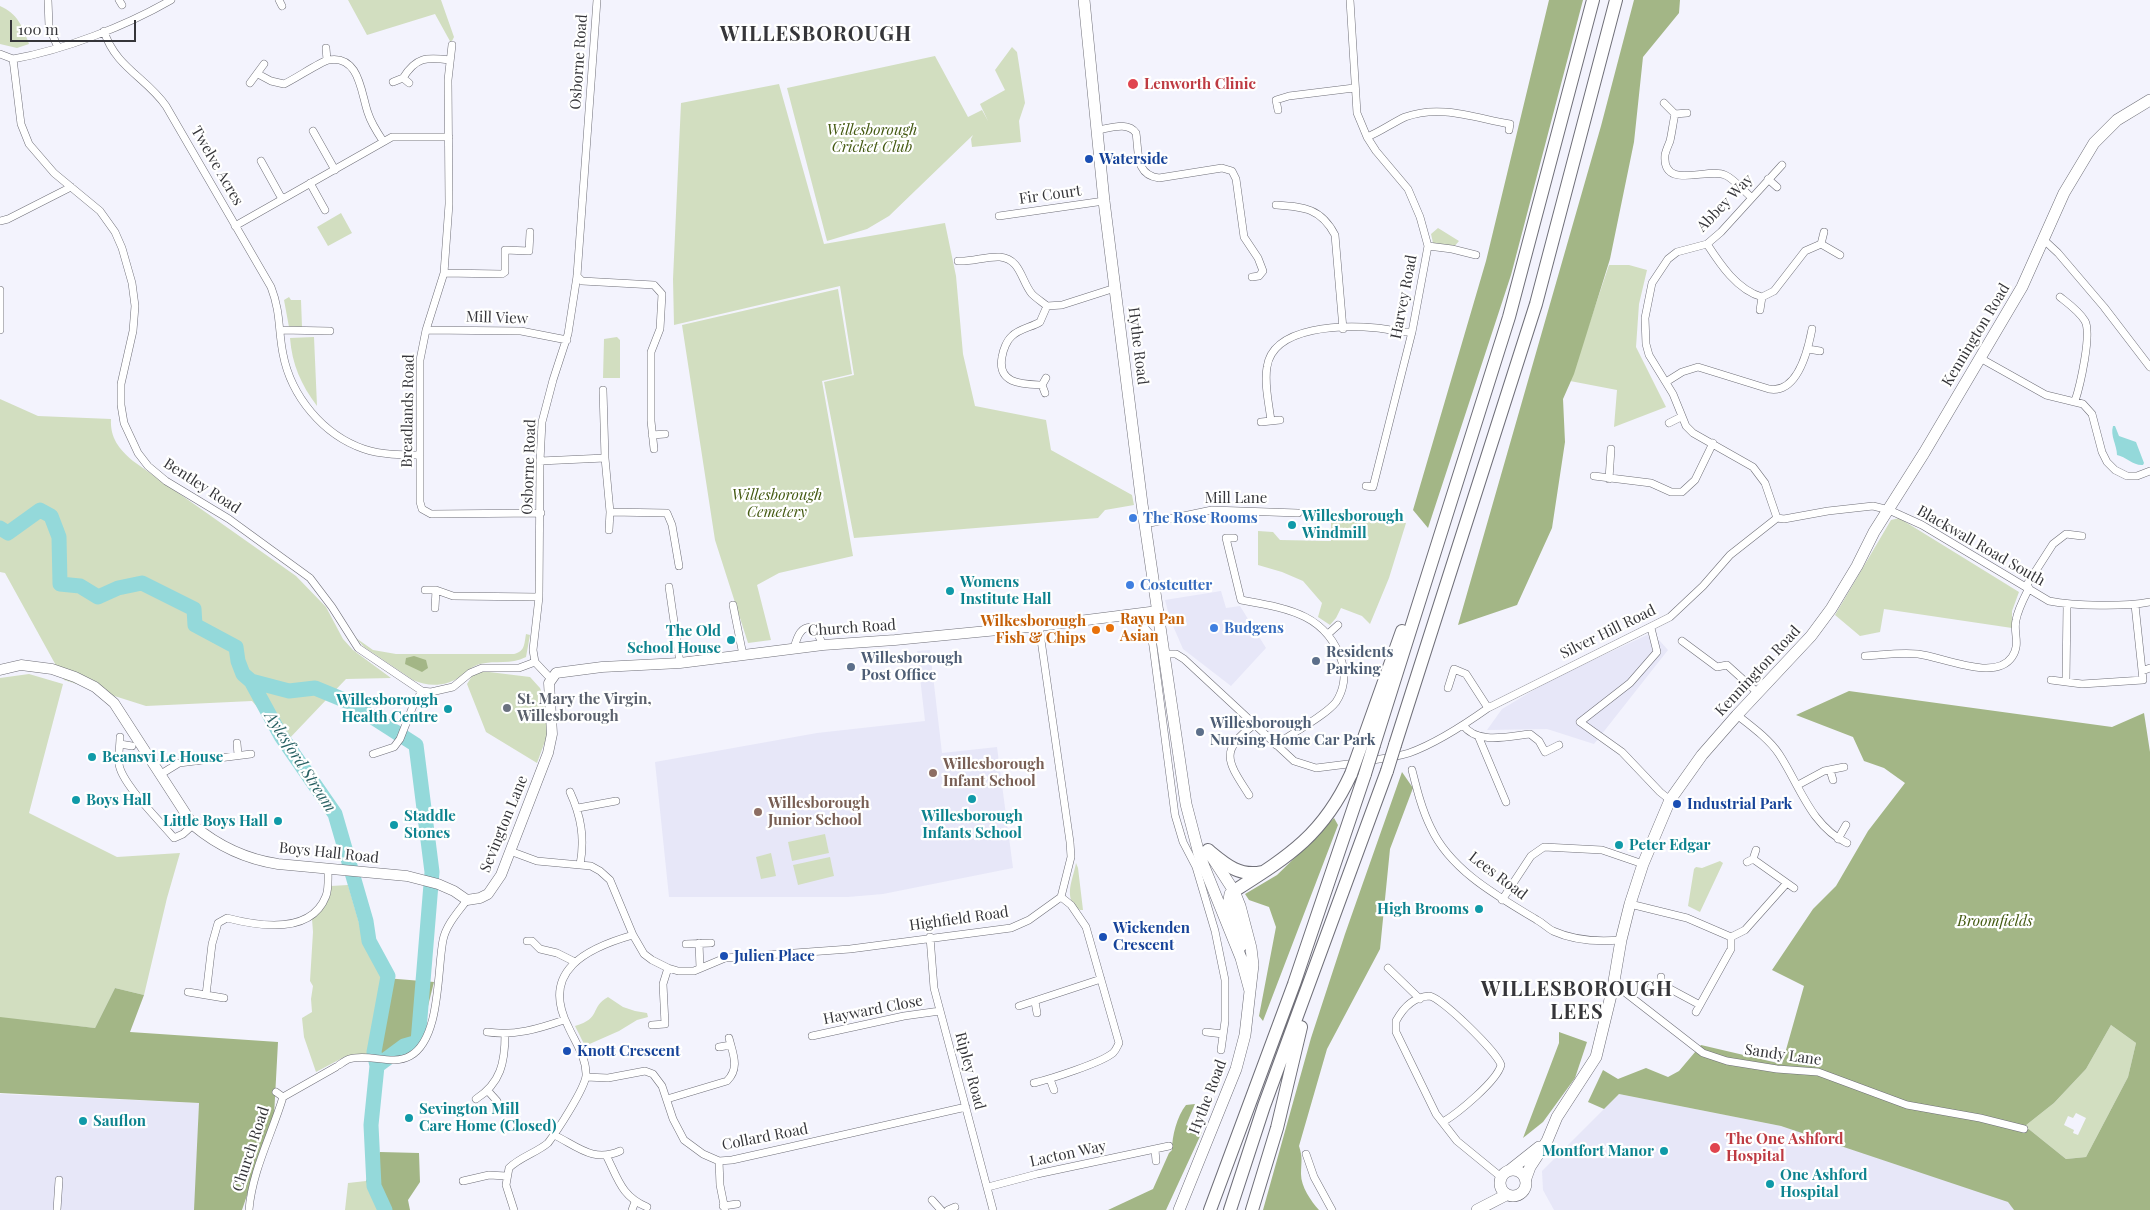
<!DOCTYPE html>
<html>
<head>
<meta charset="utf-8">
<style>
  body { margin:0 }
  #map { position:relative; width:2150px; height:1210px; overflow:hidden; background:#f3f3fd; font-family:"Playfair Display",serif }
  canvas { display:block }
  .scale { position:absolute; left:10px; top:20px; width:126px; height:22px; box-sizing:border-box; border:2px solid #353539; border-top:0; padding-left:6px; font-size:15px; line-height:18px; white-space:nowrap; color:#353539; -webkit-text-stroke:4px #fff; paint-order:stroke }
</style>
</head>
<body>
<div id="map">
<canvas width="2150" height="1210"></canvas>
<div class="scale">100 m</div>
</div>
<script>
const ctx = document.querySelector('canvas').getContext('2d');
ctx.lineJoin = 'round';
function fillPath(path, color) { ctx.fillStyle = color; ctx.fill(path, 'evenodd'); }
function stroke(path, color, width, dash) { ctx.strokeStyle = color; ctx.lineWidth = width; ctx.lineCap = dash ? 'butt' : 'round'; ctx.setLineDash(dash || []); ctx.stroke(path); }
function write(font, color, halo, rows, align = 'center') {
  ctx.font = font + ' "Playfair Display",serif'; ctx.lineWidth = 4.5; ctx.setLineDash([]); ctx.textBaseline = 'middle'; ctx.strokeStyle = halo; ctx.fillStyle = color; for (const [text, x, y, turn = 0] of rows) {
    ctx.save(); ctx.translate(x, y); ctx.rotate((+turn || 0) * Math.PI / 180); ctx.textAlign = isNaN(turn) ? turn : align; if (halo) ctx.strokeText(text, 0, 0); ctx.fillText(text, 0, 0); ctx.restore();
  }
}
const built = new Path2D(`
  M1221,591L1226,608L1240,606L1266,648L1231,686L1183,649L1170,619L1165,600Z
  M1647,635L1659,640L1668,650L1594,744L1547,729L1487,730L1502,709L1554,678Z
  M930,650L942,753L997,747L1013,868L883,894L848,897H669L655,762L817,733L925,721L917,651Z
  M0,1094L199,1103L196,1210H0Z
  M1619,1094L1781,1126L1961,1174L2008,1202L2014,1210H1554L1543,1190L1542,1171Z`);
const green = new Path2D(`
  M348,0H441L454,37L451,43L435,14L367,35Z
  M0,6C17,13 23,27 29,44L17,48L0,44Z
  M1012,47L1017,52L1025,103L1019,121L1021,142L972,147L971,139L973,135L889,216L867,229L827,241L787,88L935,56L968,117L982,110L988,121L980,104L1005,90L995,70Z
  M779,84L824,244L945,223L956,276L963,354L975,406L1046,420L1051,450L1132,495L1134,505L1105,510L1098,518L854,538L824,382L854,375L840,286L674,325L673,279L681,103Z
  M341,213L352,233L328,246L317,227Z
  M1438,228L1459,241L1453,248L1433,243L1431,234Z
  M1609,265H1629L1647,270L1639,304L1636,347L1666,407L1614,427L1617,390L1570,381Z
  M838,289L852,374L822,381L853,556L779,573L757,585L771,640L748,643L715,540L682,325Z
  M289,297L291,300H301L302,327H289L284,300Z
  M314,337L317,406C301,385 292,364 290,338Z
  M617,337L620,340V378H603L604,339Z
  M0,399L38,416L111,419C110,438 119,449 133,461L296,576L326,607L343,639L353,650L391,678L346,679L287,741L252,701L146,706L64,680L5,573L0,572Z
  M1331,515L1406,523L1389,578L1370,624L1362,616L1341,608L1336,618L1330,625L1318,617L1322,603L1303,581L1282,572L1258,565V531L1273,532L1280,540L1331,541Z
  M1899,518L2019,592L2012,611V628L1884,609L1880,632L1860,636L1835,615L1891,520Z
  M526,634L530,635L526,657C510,665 496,660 480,664C472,666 467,672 461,676C446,687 428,687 413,680L364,647L356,638L373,650L396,654H514C525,651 524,645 526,634Z
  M481,671L530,677L540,688L546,703L547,736L537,763L486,732L467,684L472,676Z
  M29,674L63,684L29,813L117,857L180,853L167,898L144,995L115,988L95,1028L0,1018V678Z
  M825,834L829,853L792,861L788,842Z
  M771,853L776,876L761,879L756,857Z
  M830,857L834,876L798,885L793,865Z
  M1720,861L1723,863L1700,912L1688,906L1694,869L1696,867L1702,868Z
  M1076,863L1078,868L1083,910H1080C1062,899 1073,880 1076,863Z
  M348,885L364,940L385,978L369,1054L349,1059L346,1056L316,1072L304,1037L302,1018L312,1012L311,999L313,986L310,981L313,932L312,919C322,910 332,900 331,886Z
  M608,997L623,1007L635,1011L647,1013L648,1017L637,1020L619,1031L585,1046L575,1026C602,1018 589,1008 608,997Z
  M2111,1025L2136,1043L2128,1077L2086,1157L2066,1159L2025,1126L2054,1103L2086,1069ZM2076,1113L2086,1118L2078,1135L2073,1133L2074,1130L2064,1125L2068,1116L2073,1118Z
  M366,1181L378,1210H345L348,1183Z`);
const forest = new Path2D(`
  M1549,0H1583L1511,275L1428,528L1413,510L1486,261Z
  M1634,0H1680L1679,13L1643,57L1634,142L1610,259L1574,374L1563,399L1565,442L1552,528L1517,605L1458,625L1601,126Z
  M414,656L426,660L428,668L422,672L405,664L406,658Z
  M1849,691L2112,727L2144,713L2150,752V1210H2014L2008,1202L1781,1126L1619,1094L1604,1109L1588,1102L1603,1070L1618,1079L1646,1068L1668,1077L1679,1071L1701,1045L1782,1064L1804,986L1772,970L1813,909L1836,886L1868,831L1905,783L1884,768L1864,761L1853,737L1796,715ZM2111,1025L2136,1043L2128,1077L2086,1157L2066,1159L2025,1126L2054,1103L2086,1069Z
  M1402,772L1413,788L1390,849L1380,949L1327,1049L1299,1146C1303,1158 1301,1162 1301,1174C1301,1187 1311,1201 1319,1210H1263L1311,1038L1345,934Z
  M1334,818L1338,825L1263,1021L1259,1016L1276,927L1269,907L1249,900L1245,894L1277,875L1309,844Z
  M385,978L434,982L423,1026L408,1054H369Z
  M115,988L144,995L130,1032L278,1042L274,1116L242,1210H194L199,1103L0,1093V1017L95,1028Z
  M1559,1032L1587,1042L1575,1078L1543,1122L1523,1138L1559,1043Z
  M1195,1104L1186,1125L1202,1132L1166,1210H1108L1153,1189L1169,1153L1172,1150C1172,1136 1177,1116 1186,1105Z
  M380,1152L419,1153L420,1182L408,1200L410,1210H378L366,1181Z`);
const water = new Path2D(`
  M2113,426H2115L2119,436L2136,442L2144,463L2143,465C2134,466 2126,457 2117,455C2117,445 2110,436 2113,426Z`);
const river = new Path2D(`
  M0,528L8,533L40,510L51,516L59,537L60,584L80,586L98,597L118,588L142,583L194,609L195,625L236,647L238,661L243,674L251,681L281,736L335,814L366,921L369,941L388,976L374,1052L377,1066L371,1125L374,1186L385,1210
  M251,681L289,691L315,688L349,702L416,745L432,872L418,1042L404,1046L377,1066`);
const street = new Path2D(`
  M48,0L49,26L58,48
  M119,0L122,5
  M279,0L282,6
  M1350,0L1357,113L1367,137L1376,151L1408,189L1420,217L1428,246L1412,332L1373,487L1366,486
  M104,31C115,67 147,78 166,106L271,287C281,313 278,329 283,354C291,396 323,435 364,449C382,455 402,455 420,455
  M452,45L448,80L449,204L444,273L426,330L420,360V502L422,509L431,514L541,513
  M326,48L327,60
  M0,54L13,59
  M13,59L21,124L29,144L54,173L100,211L115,232L122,248L132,283L135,306L133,331L121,384V405L124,423L138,453L148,466L166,481L229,519L310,578L332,607L358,648L422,691L431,692L453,687L470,673L482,668H519L535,662L551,679
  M13,59C64,50 126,26 171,0
  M258,74L271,81L284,84C295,79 320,62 328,60C360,54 361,94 368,113C371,123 377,132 383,141
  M393,82L403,78
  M250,83L264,64
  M409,83L403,78C416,57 426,57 450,60
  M1664,103L1675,114L1687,113
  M1278,110L1276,100L1289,96L1354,88
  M1675,114C1673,123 1672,132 1670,141C1668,146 1666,150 1665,155C1662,191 1708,167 1725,175C1734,179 1743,190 1751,197
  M1098,130C1110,128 1128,121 1136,133C1139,153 1135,175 1159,178L1222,168L1232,171L1236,179L1244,237L1258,258L1263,271L1259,276L1252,277
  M313,131L335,170
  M1367,137C1380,132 1392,123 1405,117C1440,104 1475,118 1510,124L1509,130
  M261,161L282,199
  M1768,179L1777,187
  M310,183L325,210
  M1276,205C1304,207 1321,208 1335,235L1343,329
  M999,216L1104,201
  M0,221L8,219L71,187
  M235,226L392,137H449
  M2044,240L2058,253L2104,307L2150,367
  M1707,244C1720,264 1737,290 1762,297L1774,291L1805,251L1821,244L1840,255
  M1821,244L1824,232
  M1428,246L1452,249L1476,255
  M958,261C972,262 986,256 1000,257C1021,259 1021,281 1032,294C1036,298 1042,302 1047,306L1062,305L1115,288
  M444,273L502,274L505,272V250L529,251L530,232
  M577,276L582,281L654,285L662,294L660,329L651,352V421L654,449
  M0,290V330
  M2060,297C2069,304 2079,311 2085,321C2092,334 2080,386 2075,401
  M1760,310L1762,297
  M281,330L330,331
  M426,330L521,331L567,340
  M1808,349L1820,351
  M1980,358L2046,395L2083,404L2092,414L2102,452L2107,462L2115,470L2127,476H2137L2150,471
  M1046,378L1042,385C1022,384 997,384 1002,357C1003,350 1007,340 1012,336C1019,329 1032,327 1040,322L1047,306
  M1666,382L1682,372L1698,367L1769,389C1798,394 1808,350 1812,329
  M1042,385L1045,393
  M603,390L605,458L610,512L609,530
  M1271,421C1269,404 1264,384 1267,367C1273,325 1345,325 1377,328C1389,329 1400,333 1412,332
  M1261,422L1280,420
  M1669,423L1681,417
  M652,435L665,434
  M540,461L605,458
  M1594,476L1651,483L1671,492H1682L1695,480L1713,443
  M1609,479L1611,449
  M610,512L667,513L672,525L679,566
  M1777,518L1765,483L1753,467L1693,433L1686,426L1673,394L1649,355L1646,344L1645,318L1652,283L1668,259L1677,252L1707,244L1721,232L1782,165
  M1145,524L1212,510L1298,513
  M1234,538H1226L1241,600C1285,608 1327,613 1342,662C1346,675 1344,690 1336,702C1325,716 1292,733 1276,745
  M2026,586L2053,544L2066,534L2082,536
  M669,587L680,663
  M425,590H436L453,596L539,597
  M733,605L743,655
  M435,608L436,590
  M1145,628L1151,635L1153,646L1175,815L1183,842L1196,867L1215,931L1225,980V1021L1221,1050
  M1651,628L1657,652L1630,683L1580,722L1622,752L1660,792L1670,800
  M1328,634L1338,625
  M1682,641L1717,667L1727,665L1758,693
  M794,648C797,637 801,624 815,628L823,645
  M1165,654H1176L1184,659L1294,761L1316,768L1356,763
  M1865,656C1883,655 1900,652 1918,654C1943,657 1995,682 2012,657C2021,644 2013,633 2016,620C2018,609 2024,598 2029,588
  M535,662L533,650L539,597L540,461L542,422L553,380L568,334L577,276L597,0
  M2142,671L2150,668
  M2051,680L2082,684L2143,680L2135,605
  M2066,681L2067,605
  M1448,688L1454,669L1466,674L1488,708
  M1737,715C1751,726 1769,739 1779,754C1800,786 1811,826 1847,843
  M1463,725C1477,745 1509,736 1530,734L1539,741L1545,752L1559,745
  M120,737C120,746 118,755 119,764C121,783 161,822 174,838L183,834L193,825
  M1479,738L1506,802
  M237,743L238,755
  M120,744L132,746
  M373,754L394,747L400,739L413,706L422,691
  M1367,761C1381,759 1396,757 1409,753C1437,743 1464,725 1488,708L1670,617L1703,586L1730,555L1777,518L1784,519L1828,511L1873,506L1889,510L1922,525L2049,601C2075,606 2124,607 2150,602
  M1412,770C1417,790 1422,810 1431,828C1451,871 1499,897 1537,920C1543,923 1547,928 1553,931C1573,940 1599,942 1621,940
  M1830,770L1833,780
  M161,774L179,763L251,754
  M1798,785L1824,771L1844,767
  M570,792C581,816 585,838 580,865
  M1249,795C1228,762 1218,751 1254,725
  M578,808L616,801
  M1838,839L1846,825
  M510,851L537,861L591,866L600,871L610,880L633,935L644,954L652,960L668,968L678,971H694L725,958L850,949L1011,928L1029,920L1061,897L1071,857L1070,842L1039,626
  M1753,859L1794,888
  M1747,862L1753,859L1756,850
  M1502,900L1531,856L1544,847L1602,850L1643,864
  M1630,904L1687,918L1731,937V949L1696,1012
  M930,937L934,988L993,1210
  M1731,937L1745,930L1786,884
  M527,941H532L540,949L557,953L575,962
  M699,943L700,968
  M686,944L711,943
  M1388,968L1420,999
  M1661,984L1700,1005
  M1613,987L1622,990L1703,1053L1727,1061L1777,1069L1818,1072L1907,1105L1980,1118L2024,1129
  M1651,987L1661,984V977
  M188,992L224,998
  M206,995L212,944L218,923L227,918C258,926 311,935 326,896C329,888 328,877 328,869
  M1035,1002L1037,1013
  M1019,1006L1101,979
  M652,1025L665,1024L663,984L668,968
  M487,1032C515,1036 538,1029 564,1020
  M1206,1032L1223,1034
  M812,1036L904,1016L940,1011
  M719,1047L731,1045
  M339,1065C342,1063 346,1060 349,1059C369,1053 392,1066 410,1056C441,1039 437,970 443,940C446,925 458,912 467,900
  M586,1077L608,1078L645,1071L653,1074L662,1086L673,1119L684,1140L703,1154L719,1161L732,1160L790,1147L966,1107
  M1050,1079L1054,1090
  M1034,1083C1050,1079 1101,1063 1113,1053C1116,1050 1117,1047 1119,1043L1086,927L1071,905L1061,897
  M488,1091L497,1101
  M276,1092L283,1097
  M476,1099C501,1083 505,1062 505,1034
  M667,1099L727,1081C740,1068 733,1054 729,1038
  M1443,1122C1458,1113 1497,1081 1501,1065C1497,1052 1440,996 1429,996C1414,997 1403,1008 1396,1021V1032L1436,1114L1457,1141L1501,1177
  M554,1135C577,1146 593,1163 620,1151
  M1155,1150L1156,1161
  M1306,1154L1314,1177L1332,1210
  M607,1157C618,1179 622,1197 647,1207
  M719,1161L720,1185L725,1210
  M463,1181L489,1175L506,1176
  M988,1187L1037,1174L1169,1146
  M932,1200L941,1210
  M723,1206L737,1204
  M57,1210L59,1180
  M249,1210C252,1171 272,1134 283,1097L336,1067
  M514,1210L506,1185L509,1168C520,1157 536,1153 548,1143C557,1131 584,1090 586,1076C587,1058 575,1042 568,1026C540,971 587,948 633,935
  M632,1210L635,1202
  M948,1210L955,1207`);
const secondary = new Path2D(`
  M0,670L21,665L52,669L75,677L95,687L114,703L193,825C218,846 245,859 278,864L407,876L438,884L454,891L467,900L480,898L488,894L501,875L548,753L552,734L549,683L556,673L602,667L680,663L823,645L895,640L1039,626L1158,611`);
const primary = new Path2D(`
  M1084,0L1104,201L1142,504L1186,804L1199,854L1241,958L1250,991
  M1234,891L1230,894L1229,900L1241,935V946
  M1500 1183a13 13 0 1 1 26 0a13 13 0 1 1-26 0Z
  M1510,1170L1539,1147
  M1526,1178L1530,1167L1547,1141L1557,1117L1596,1057L1613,987L1621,940L1630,904L1643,864L1670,800L1702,755L1737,715L1811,636L1831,609L1857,566L1874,532L1924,453L2022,287L2064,193L2094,143L2117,120L2150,100
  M1179,1210L1236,1069L1245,1035L1253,965L1251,948L1240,906L1234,891L1210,854
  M1477,1210L1506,1195`);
const highway = new Path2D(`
  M1374,745L1509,317L1593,0
  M1395,745L1536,304L1616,0
  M1361,746L1402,631
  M1208,850C1225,864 1239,877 1262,872
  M1234,891C1289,856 1323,835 1351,774
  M1210,1210L1294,984L1365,774
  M1230,1210L1264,1106L1387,771
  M1252,1210L1277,1128L1301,1027`);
const highwayBridge = new Path2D(`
  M1387,771L1395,745
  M1351,774L1361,746
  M1365,774L1374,745`);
const markers = [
  [1133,84,6,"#e0444e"],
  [1089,159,5,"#1a4fb4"],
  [1133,518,5,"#3f7fe0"],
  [1292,525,5,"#0f9aa8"],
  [1130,585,5,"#3f7fe0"],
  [950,591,5,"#0f9aa8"],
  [1110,628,5,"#e8710a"],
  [1214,628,5,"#3f7fe0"],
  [1096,630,5,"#e8710a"],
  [731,640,5,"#0f9aa8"],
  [1316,661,5,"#5c6f8a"],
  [851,667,5,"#5c6f8a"],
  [507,708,5,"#6b7280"],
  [448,709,5,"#0f9aa8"],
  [1200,732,5,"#5c6f8a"],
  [92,757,5,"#0f9aa8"],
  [933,773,5,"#8d6e63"],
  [972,799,5,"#0f9aa8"],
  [76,800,5,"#0f9aa8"],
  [1677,804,5,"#1a4fb4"],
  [758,812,5,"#8d6e63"],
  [278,821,5,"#0f9aa8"],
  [394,825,5,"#0f9aa8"],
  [1619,845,5,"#0f9aa8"],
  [1479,909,5,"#0f9aa8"],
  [1103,937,5,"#1a4fb4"],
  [724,956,5,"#1a4fb4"],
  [567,1051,5,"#1a4fb4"],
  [409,1118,5,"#0f9aa8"],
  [83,1121,5,"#0f9aa8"],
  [1715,1148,6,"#e0444e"],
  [1664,1151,5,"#0f9aa8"],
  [1770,1184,5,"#0f9aa8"]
];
const streetNames = [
  ["Osborne Road",579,62,-86],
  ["Twelve Acres",217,166,60],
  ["Fir Court",1050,195,-8],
  ["Abbey Way",1725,203,-46],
  ["Harvey Road",1404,297,-79],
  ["Mill View",497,318,2],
  ["Kennington Road",1976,335,-59],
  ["Hythe Road",1138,346,83],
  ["Breadlands Road",408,411,-89],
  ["Osborne Road",529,467,-88],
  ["Bentley Road",202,486,33],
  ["Mill Lane",1236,498],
  ["Blackwall Road South",1981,546,30],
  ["Church Road",852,628,-4],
  ["Silver Hill Road",1608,632,-26],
  ["Kennington Road",1758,671,-47],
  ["Sevington Lane",504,824,-68],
  ["Boys Hall Road",329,853,6],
  ["Lees Road",1498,876,37],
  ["Highfield Road",959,919,-8],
  ["Hayward Close",873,1010,-11],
  ["Sandy Lane",1783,1055,8],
  ["Ripley Road",970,1071,75],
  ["Hythe Road",1208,1097,-69],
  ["Collard Road",765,1137,-11],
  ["Church Road",251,1149,-72],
  ["Lacton Way",1068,1154,-12]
];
const healthNames = [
  ["Lenworth Clinic",1144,84],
  ["The One Ashford",1726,1139],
  ["Hospital",1726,1156]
];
const parkNames = [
  ["Willesborough",872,130],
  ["Cricket Club",872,147],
  ["Willesborough",777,495],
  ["Cemetery",777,512],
  ["Broomfields",1995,921]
];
const transitNames = [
  ["Waterside",1099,159],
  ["Industrial Park",1687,804],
  ["Wickenden",1113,928],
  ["Crescent",1113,945],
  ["Julien Place",734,956],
  ["Knott Crescent",577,1051]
];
const cultureNames = [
  ["Willesborough",1302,516],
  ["Windmill",1302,533],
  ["Womens",960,582],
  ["Institute Hall",960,599],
  ["The Old",721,631,"right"],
  ["School House",721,648,"right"],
  ["Willesborough",438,700,"right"],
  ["Health Centre",438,717,"right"],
  ["Beansvi Le House",102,757],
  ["Boys Hall",86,800],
  ["Staddle",404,816],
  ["Stones",404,833],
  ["Willesborough",972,816,"center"],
  ["Infants School",972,833,"center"],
  ["Little Boys Hall",268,821,"right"],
  ["Peter Edgar",1629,845],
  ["High Brooms",1469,909,"right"],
  ["Sevington Mill",419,1109],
  ["Care Home (Closed)",419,1126],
  ["Sauflon",93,1121],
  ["Montfort Manor",1654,1151,"right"],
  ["One Ashford",1780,1175],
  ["Hospital",1780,1192]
];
const shopNames = [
  ["The Rose Rooms",1143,518],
  ["Costcutter",1140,585],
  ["Budgens",1224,628]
];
const foodNames = [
  ["Rayu Pan",1120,619],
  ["Asian",1120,636],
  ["Wilkesborough",1086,621,"right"],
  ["Fish & Chips",1086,638,"right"]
];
const serviceNames = [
  ["Residents",1326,652],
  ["Parking",1326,669],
  ["Willesborough",861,658],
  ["Post Office",861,675],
  ["Willesborough",1210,723],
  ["Nursing Home Car Park",1210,740]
];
const worshipNames = [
  ["St. Mary the Virgin,",517,699],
  ["Willesborough",517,716]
];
const educationNames = [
  ["Willesborough",943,764],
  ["Infant School",943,781],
  ["Willesborough",768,803],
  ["Junior School",768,820]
];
const waterNames = [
  ["Aylesford Stream",300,762,57]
];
const districtNames = [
  ["WILLESBOROUGH",816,35],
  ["WILLESBOROUGH",1577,990],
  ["LEES",1577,1013]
];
fillPath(built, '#e7e7f8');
fillPath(green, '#d2dec0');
fillPath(forest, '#a3b686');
fillPath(water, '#94d9da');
stroke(river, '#94d9da', 15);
stroke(street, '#6f6f78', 8);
stroke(secondary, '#6f6f78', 11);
stroke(primary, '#6f6f78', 12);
stroke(highway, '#6f6f78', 14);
stroke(street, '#fff', 7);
stroke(secondary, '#fff', 10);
stroke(primary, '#fff', 11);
stroke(highway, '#fff', 12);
stroke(highwayBridge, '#6f6f78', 14, []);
stroke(highwayBridge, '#fff', 12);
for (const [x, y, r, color] of markers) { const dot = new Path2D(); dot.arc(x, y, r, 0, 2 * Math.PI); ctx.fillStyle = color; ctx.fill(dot); stroke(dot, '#fff', 2); }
write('15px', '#353539', '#fff', streetNames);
write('bold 15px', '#be3a42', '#fff', healthNames, 'left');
write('italic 15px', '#445a12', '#fff', parkNames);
write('bold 15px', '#164399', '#fff', transitNames, 'left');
write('bold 15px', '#0d838f', '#fff', cultureNames, 'left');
write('bold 15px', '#366cbe', '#fff', shopNames, 'left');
write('bold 15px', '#c56008', '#fff', foodNames, 'left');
write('bold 15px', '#4e5e75', '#fff', serviceNames, 'left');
write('bold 15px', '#5b616d', '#fff', worshipNames, 'left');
write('bold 15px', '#785e54', '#fff', educationNames, 'left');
write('italic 16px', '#276062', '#fff', waterNames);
ctx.letterSpacing = '1px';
write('bold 20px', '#353539', '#fff', districtNames);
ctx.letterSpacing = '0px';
</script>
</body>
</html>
